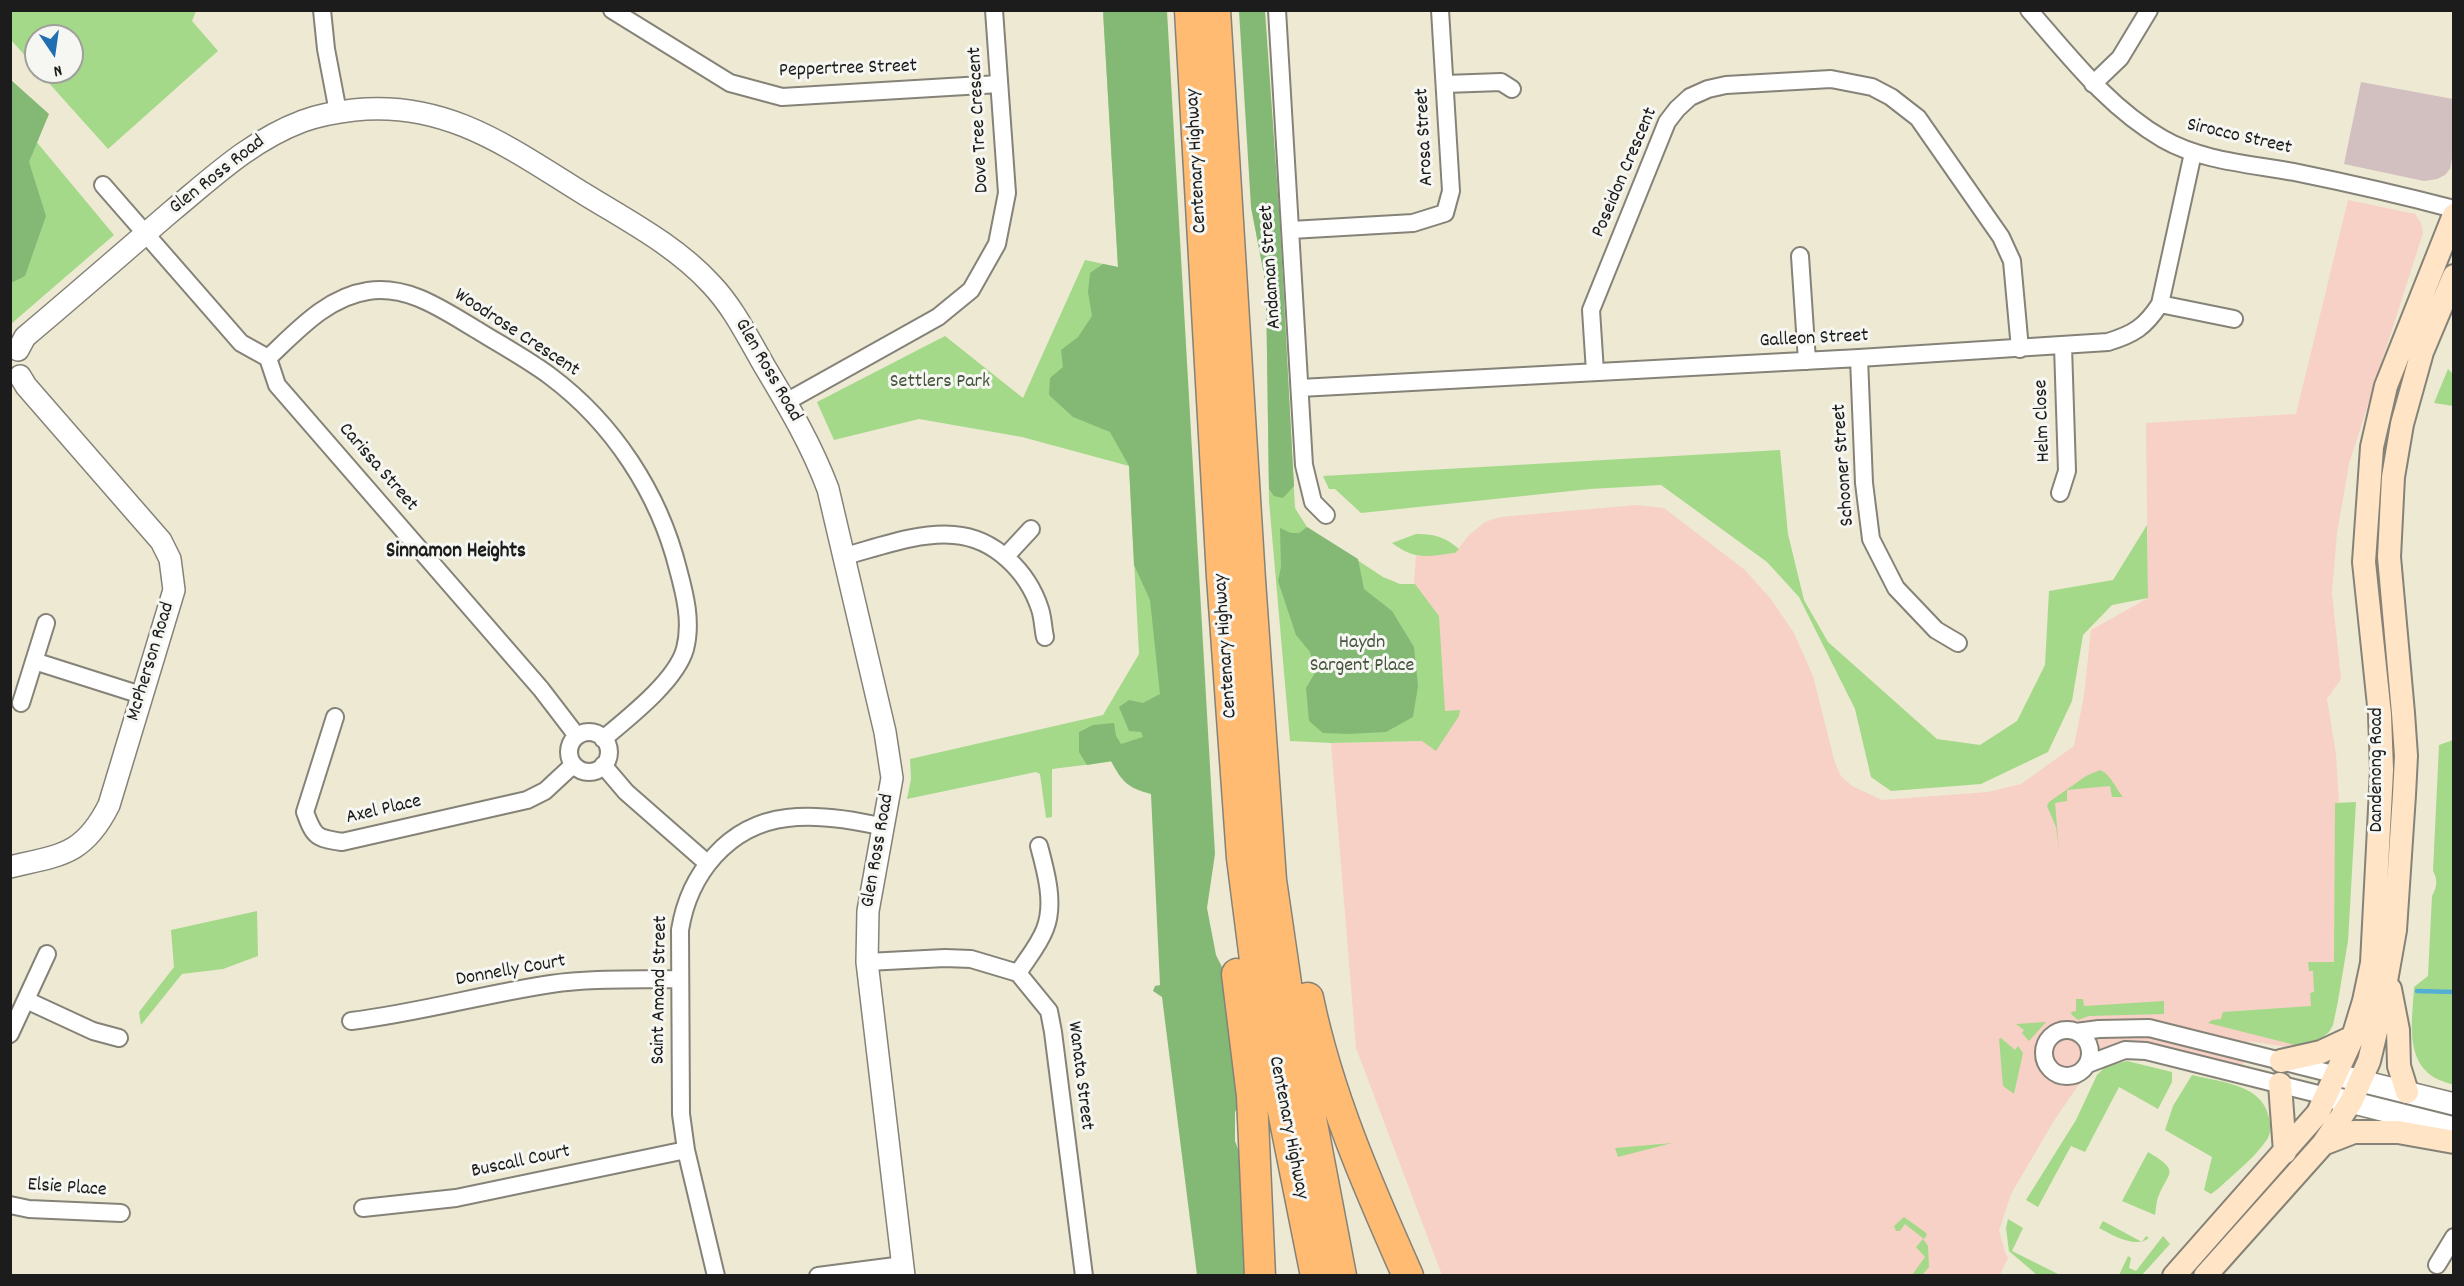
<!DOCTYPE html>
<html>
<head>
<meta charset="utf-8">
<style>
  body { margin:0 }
  #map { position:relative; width:2464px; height:1286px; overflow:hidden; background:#eee9d3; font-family:Dekko,sans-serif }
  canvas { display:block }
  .frame { position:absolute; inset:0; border:12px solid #1c1c1c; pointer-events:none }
  .north { position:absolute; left:24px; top:24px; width:60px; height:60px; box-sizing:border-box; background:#f6f6f2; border:2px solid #9f9f9c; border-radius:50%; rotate:167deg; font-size:16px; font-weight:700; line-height:24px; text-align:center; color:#1c1c1c }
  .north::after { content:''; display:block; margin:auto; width:21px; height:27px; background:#1f6fb2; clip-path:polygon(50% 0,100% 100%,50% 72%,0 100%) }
</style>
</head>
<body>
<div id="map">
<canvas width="2464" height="1286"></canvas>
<div class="frame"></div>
<div class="north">N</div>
</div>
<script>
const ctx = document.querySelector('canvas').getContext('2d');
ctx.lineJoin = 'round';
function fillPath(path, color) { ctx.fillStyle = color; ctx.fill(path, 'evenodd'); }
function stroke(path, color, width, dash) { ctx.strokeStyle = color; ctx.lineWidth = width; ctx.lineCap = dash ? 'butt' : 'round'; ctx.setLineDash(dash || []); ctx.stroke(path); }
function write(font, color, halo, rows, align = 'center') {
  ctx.font = font + ' Dekko,sans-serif'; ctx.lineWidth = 6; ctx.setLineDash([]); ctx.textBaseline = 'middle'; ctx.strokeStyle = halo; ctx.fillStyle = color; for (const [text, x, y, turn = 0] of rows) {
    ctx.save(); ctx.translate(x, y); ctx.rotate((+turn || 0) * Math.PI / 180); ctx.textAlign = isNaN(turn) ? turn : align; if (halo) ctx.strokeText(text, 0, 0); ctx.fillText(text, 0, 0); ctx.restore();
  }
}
const built = new Path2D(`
  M2348,200L2415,214L2421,223L2423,233L2349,464L2337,533L2332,593L2341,679L2327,699L2336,754L2345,904L2333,1003L2315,1038L2287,1047L2249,1041L2238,1083L2133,1057H2124L2099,1067L2082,1080L2055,1119L2011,1194L1999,1231L2005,1252L2008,1258L2000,1275H1442L1356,1048L1331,743L1422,741L1439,616L1414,585L1416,556L1455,553L1469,535L1485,522L1500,517L1636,505L1664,508L1745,570L1770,598L1794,633L1813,676L1835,763L1841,776L1852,786L1882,800L1988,792L2021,784L2074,746L2084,696L2091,630L2148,598L2146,423L2296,414Z`);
const industrial = new Path2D(`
  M2361,82L2453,99V153L2450,169L2445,175L2437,179L2424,181L2344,164Z`);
const green = new Path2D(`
  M10,11H196L192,21L218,51L108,149L39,72H72V36H36V68L11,40Z
  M1103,11L1193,701L1149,757L1052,769V817L1046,818L1040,774L1036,772L907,799L911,779L910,759L1103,715L1139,654L1129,466L1022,437L919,419L834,440L817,402L945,336L1023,398L1085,260L1118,267Z
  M10,110L114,235L11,324H10Z
  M1251,207L1279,209L1295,508L1307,527L1383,577L1400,584H1415L1439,616L1445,711L1460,710L1459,716L1436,751L1422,741L1331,743L1290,741L1269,501L1266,285Z
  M2448,369L2453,374V406L2434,403Z
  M1780,450L1788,534L1804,600L1828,642L1937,739L1980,745L2017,721L2045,665L2049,591L2113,580L2147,525L2148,598L2112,605L2083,635L2072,701L2048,752L1981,784L1891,791L1871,777L1855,709L1799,597L1767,562L1661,485L1590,489L1361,513L1335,489H1329L1323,476Z
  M1416,534C1435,534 1445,537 1459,549L1455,553C1427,556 1416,561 1392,543Z
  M2453,740V1085C2446,1082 2434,1079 2428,1073C2405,1053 2413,1014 2414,987L2428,976L2432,896C2437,887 2438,880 2433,871L2439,745Z
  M2100,770C2111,774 2115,788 2123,797H2112L2110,786L2067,790V801L2055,803L2059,850L2056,827L2047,806L2049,802L2086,776Z
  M2356,802L2348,941L2338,1001L2333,1025L2329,1032L2315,1043L2299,1046L2208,1023L2212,1020L2221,1019L2223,1012L2311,1006L2310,993L2314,992L2313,971H2309L2308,962H2334L2335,803Z
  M257,911L258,956L223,969L182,974L141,1025L139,1012L174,967L171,930Z
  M2076,999H2083L2084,1006L2164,1001V1014L2089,1016L2078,1020L2072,1015L2071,1012L2076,1011Z
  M2046,1022L2029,1041L2022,1033L2024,1030L2016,1024Z
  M2001,1038L2015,1050L2018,1046L2023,1053L2014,1094L2003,1086L1999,1039Z
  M2127,1061L2172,1072V1082L2158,1109L2119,1087L2085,1152L2071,1146L2038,1207L2026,1200L2076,1120L2097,1075L2106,1066Z
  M2192,1075C2220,1082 2263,1084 2269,1118C2271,1126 2271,1135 2266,1141C2254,1158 2235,1173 2219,1188L2211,1194L2204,1190L2212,1157L2165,1130L2173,1106Z
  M1672,1143L1618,1157L1615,1148Z
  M2148,1152C2184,1173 2166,1172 2157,1201C2156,1205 2156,1210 2155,1215L2122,1201Z
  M1904,1217L1925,1232L1927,1235L1924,1239L1905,1224L1900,1231H1896L1894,1226Z
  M2008,1219L2023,1228L2012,1251L2060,1275H2037L2009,1251L2006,1228Z
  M2103,1221L2142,1242L2146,1236L2149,1238C2136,1249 2112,1235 2099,1228Z
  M2163,1236L2170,1244L2142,1275H2119L2128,1256L2131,1258L2129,1268L2136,1271Z
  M1923,1239L1928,1246L1929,1267L1922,1275H1912L1925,1257L1916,1247Z`);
const forest = new Path2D(`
  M1103,11H1167L1215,854L1207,908L1216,955L1229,981L1241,1102L1235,1112V1141L1245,1168L1250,1275H1197L1162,997L1153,991L1155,986L1160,985L1151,794C1128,788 1122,782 1111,761L1087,765L1079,752V732L1093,725L1114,723L1116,736L1121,744L1143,737L1141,732L1129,731L1119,707L1129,700L1143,703L1160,694L1150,600L1134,565L1129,466L1110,432L1073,417L1049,395L1050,378L1063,367L1061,350L1078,337L1092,316L1088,292L1090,273L1103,264L1118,267Z
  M1239,11H1265L1279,209L1294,486L1283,498L1274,496L1269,489L1266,285L1251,207Z
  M11,80L49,114L29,162L46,216L25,276L11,283Z
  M1307,527L1358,559L1364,589L1392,611L1414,647L1418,686L1413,717L1386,732L1348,734L1323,733L1309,721L1306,688L1315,673L1310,652L1296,635L1278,581L1281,567L1280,528L1291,533H1299Z`);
const stream = new Path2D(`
  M2417,991L2454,992`);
const minor = new Path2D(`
  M322,10L326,49L338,112
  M612,10L730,83L782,97L999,84
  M1277,10L1304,465L1313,502L1326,515
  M2029,10C2070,57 2108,107 2163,139C2201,161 2251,164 2294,172C2348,183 2401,195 2454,209
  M1445,84L1501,82L1512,89
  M2093,84L2120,58L2149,10
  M103,185L241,343L268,358L277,385L541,689L577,736
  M1291,230L1413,223L1445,213L1451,191L1440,10
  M1800,256L1807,361
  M2160,304L2234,319
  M268,358C297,331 327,297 368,291C409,285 443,310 477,330C501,345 527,359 550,376C613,423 659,493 678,569C685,595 692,622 685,649C676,681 628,718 603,739
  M1859,358L1864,483L1871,539L1896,588L1936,630L1958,643
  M1595,372L1591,310L1667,122L1677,109L1690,97L1708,89L1726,85L1831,79L1872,87L1891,97L1918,118L2001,237L2012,261L2020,349
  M1300,388L1859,358L2108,342C2134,334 2145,327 2160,304L2193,153
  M786,402L938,317L971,290L997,244L1007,193L994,10
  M2060,493L2067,471L2063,346
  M845,556C879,547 918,532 954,535C995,538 1028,572 1040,609C1043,618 1043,628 1045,637
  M1006,556L1031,529
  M34,661L141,695
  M21,703L46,623
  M335,717L305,812C314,837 316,838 342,842L527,800L545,791L573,765
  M569 752a20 20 0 1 1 40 0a20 20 0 1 1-40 0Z
  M603,765L626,792L707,863
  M867,962L945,958L971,959L1018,973L1049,1011L1053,1032L1084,1276
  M1018,973C1027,959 1039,945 1045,929C1055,904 1046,872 1039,846
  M26,1000L93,1031L119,1038
  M351,1021C418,1013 484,994 551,984C593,978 637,980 680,979
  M2044 1053a23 23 0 1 1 46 0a23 23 0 1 1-46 0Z
  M2076,1032L2099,1029L2149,1028L2337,1075
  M10,1034L47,954
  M2088,1064L2125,1050L2146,1051L2326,1096
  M10,1205L29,1209L121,1213
  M363,1208L456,1198L686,1150
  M2437,1265L2454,1237
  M716,1276L686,1150L681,1114L680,930C689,874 728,825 787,818C818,814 854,820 884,827
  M818,1276L903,1265`);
const tertiary = new Path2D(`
  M18,350L25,337C75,295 124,252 173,210C214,176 252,140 303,121C319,115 337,112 354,110C448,100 511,149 586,195C630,222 676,246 711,284C734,308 748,338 765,367C789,407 812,446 828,489L885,732L892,778L868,911L867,962L904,1276
  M10,867C61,855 84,855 109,805L174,590L170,559L161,541L26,386L20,376
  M2337,1075L2454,1104
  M2326,1096L2454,1128`);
const secondary = new Path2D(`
  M2390,989L2398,1030L2399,1066L2407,1092
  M2281,1061L2321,1052L2353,1037
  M2280,1084L2285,1152
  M2323,1144L2354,1132H2398L2454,1142
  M2174,1276L2318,1113L2353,1037L2364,1001L2372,963L2382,770L2380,715L2364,562L2372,447L2386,386L2454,215
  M2205,1276L2323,1144L2351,1102L2369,1061L2380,1015L2395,930L2404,795L2406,756L2403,713L2389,557L2393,477L2402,424L2422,352L2454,276`);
const motorway = new Path2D(`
  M1190,10L1222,577L1242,858L1259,991L1316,1276
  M1215,10L1250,580L1271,880L1288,997L1341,1276
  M1237,974L1252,1096L1260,1276
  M1308,998C1328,1095 1368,1186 1408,1276`);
const streetNames = [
  ["Peppertree Street",848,70,-2],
  ["Dove Tree Crescent",980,120,-93],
  ["Arosa Street",1426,137,-93],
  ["Sirocco Street",2239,138,13],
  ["Centenary Highway",1198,161,-93],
  ["Poseidon Crescent",1626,173,-67],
  ["Glen Ross Road",218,176,-38],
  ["Andaman Street",1272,267,-94],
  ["Woodrose Crescent",516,334,33],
  ["Galleon Street",1814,340,-3],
  ["Glen Ross Road",767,371,60],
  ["Helm Close",2044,421,-92],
  ["Schooner Street",1845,465,-94],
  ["Carissa Street",377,468,49],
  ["Centenary Highway",1227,646,-94],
  ["McPherson Road",152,662,-73],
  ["Dandenong Road",2378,770,-90],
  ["Axel Place",384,811,-13],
  ["Glen Ross Road",879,851,-80],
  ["Donnelly Court",511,972,-10],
  ["Saint Amand Street",661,990,-89],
  ["Wanata Street",1079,1076,83],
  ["Centenary Highway",1287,1128,79],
  ["Buscall Court",521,1163,-12],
  ["Elsie Place",67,1189,4]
];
const parkNames = [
  ["Settlers Park",940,383],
  ["Haydn",1362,644],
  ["Sargent Place",1362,667]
];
const neighbourhoodNames = [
  ["Sinnamon Heights",456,553]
];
fillPath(built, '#f7d1c6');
fillPath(industrial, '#d2bfbf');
fillPath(green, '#a4d989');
fillPath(forest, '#83b975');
stroke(stream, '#55aed3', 4.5);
stroke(minor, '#858278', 20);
stroke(tertiary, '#858278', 24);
stroke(secondary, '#858278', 26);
stroke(motorway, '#858278', 33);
stroke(minor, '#fff', 16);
stroke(tertiary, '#fff', 21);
stroke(secondary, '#ffe4c6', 22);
stroke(motorway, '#ffbb71', 30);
write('20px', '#1c1c1c', '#f6f6f2', streetNames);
write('20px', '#45553d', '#f6f6f2', parkNames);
write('bold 21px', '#1c1c1c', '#f6f6f2', neighbourhoodNames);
</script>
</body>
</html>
